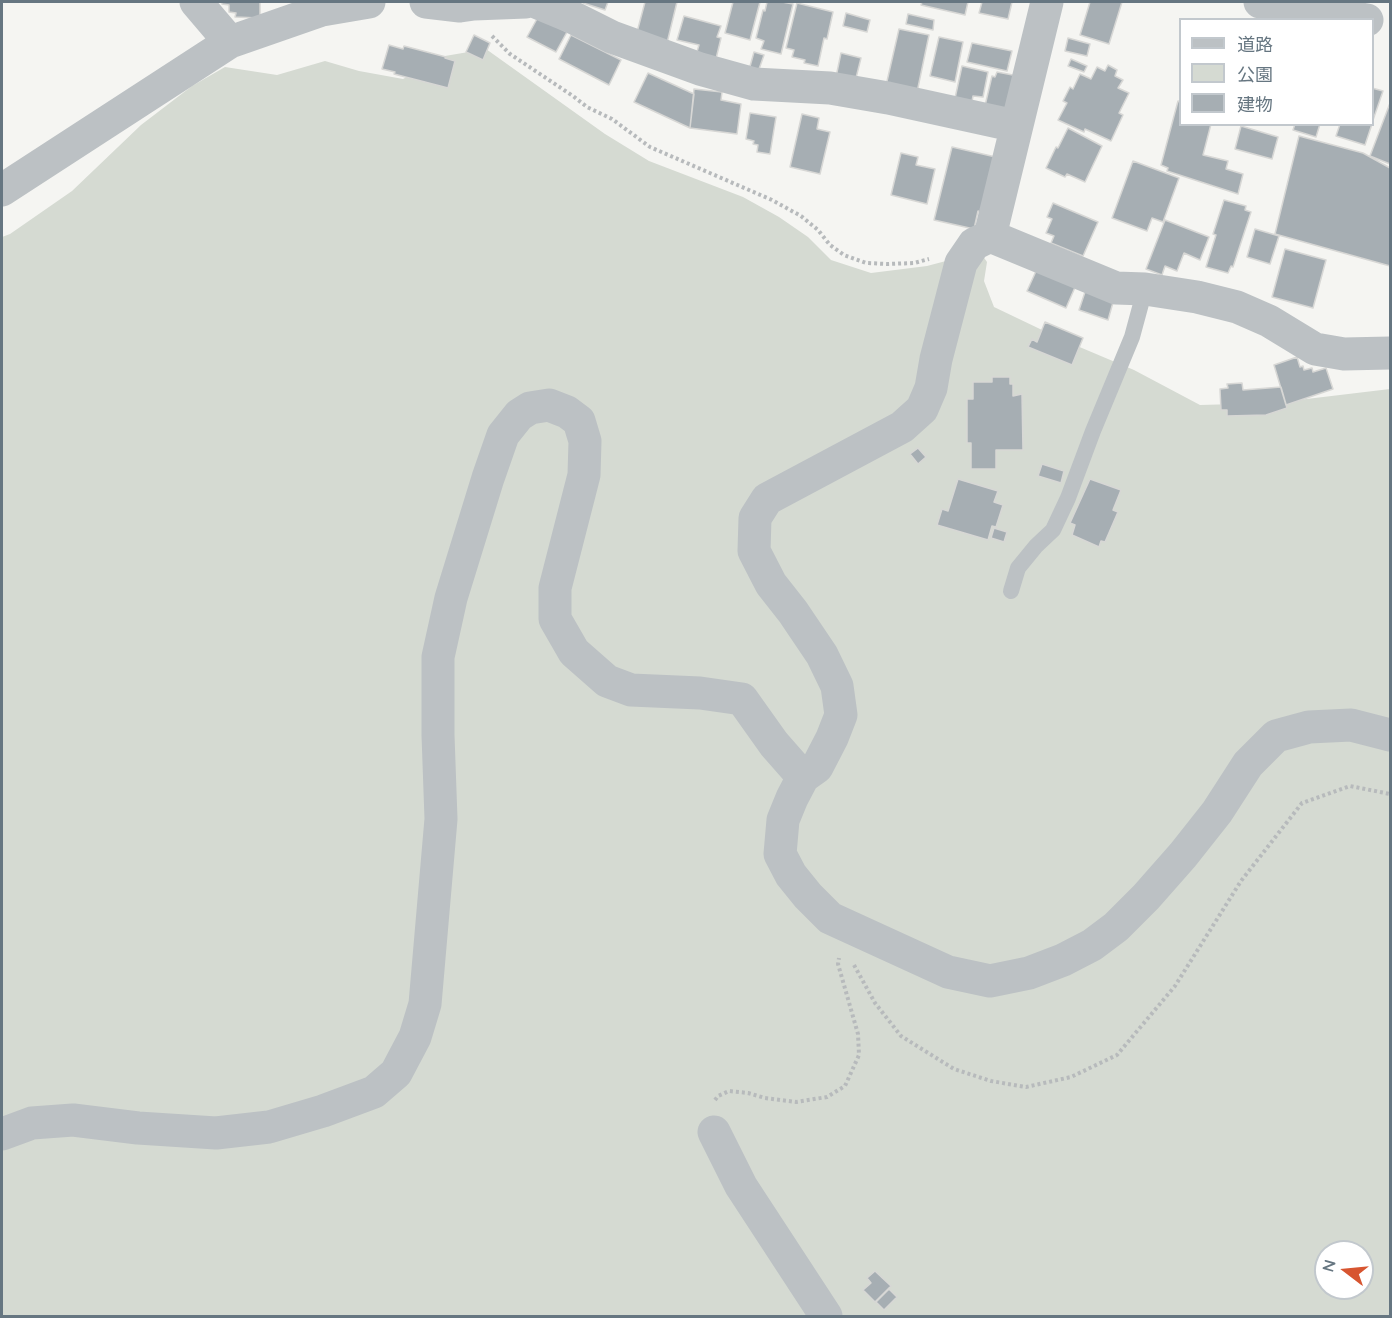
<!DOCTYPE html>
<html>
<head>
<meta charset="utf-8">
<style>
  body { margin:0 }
  #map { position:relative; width:1392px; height:1318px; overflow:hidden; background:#f5f5f2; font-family:Quicksand,"Noto Sans JP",sans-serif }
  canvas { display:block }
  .frame { position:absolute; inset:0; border:3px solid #667681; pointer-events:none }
  .legend { position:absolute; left:1179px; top:18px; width:195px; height:108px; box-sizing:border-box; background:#fff; border:2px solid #c2c8cd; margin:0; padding:8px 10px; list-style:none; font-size:18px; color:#667681 }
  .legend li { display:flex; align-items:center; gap:12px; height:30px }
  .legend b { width:30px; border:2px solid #c2c8cd }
  .north { position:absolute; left:1314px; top:1240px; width:60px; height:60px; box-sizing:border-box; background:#fff; border:2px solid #c2c8cd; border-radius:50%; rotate:286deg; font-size:16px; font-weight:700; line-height:24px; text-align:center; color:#667681 }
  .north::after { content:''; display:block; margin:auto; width:21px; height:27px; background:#d75530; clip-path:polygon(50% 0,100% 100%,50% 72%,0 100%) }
</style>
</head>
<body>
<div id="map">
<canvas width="1392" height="1318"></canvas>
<div class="frame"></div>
<ul class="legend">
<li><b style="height:8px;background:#bcc1c4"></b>道路</li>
<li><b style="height:16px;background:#d5dad2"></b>公園</li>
<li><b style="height:16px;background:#a6aeb3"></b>建物</li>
</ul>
<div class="north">N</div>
</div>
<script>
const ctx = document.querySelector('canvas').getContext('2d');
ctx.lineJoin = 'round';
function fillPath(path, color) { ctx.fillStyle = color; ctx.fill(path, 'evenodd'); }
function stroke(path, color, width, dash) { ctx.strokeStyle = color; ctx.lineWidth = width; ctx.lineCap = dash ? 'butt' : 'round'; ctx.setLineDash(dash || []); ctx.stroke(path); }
const green = new Path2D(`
  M486,49L605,134L649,161L743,197L779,217L808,237L831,260L871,273L927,266L980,252L987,262L984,281L994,307L1063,340L1134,370L1200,405L1273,403L1390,389V1316H2V237L10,234L72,191L141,125L192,86L225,67L277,75L325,61L359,71L403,79L445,56ZM1326,1252H1362V1288H1326Z`);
const building = new Path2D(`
  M222,2H260V18L235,17L236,13L229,12V5L222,4Z
  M583,2H608L605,10L583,3Z
  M645,2H677L667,43L636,36Z
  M733,2H760L750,40L725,33Z
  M767,2H782L793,4L781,54L761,49L764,41L756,38L763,10L765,11Z
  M922,2H968L965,15L921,5Z
  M982,2H1012L1008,19L979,13Z
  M1090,2H1122L1109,44L1080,35Z
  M797,3L833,12L827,39L824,38L818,66L804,63L805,60L792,57L794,50L786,48Z
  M846,13L870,20L867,32L843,26Z
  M908,14L934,20L933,30L906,24Z
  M684,16L721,26L717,37L721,38L714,67L694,62L699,45L677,40Z
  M538,17L567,32L556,52L527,37Z
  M899,29L929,35L916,97L885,90Z
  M474,35L490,43L483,60L466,52Z
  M571,35L621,60L609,85L559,59Z
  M939,37L963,42L955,82L930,76Z
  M1068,38L1090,44L1087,56L1065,51Z
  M972,43L1012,51L1007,71L967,62Z
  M389,45L403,49L404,46L446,57L445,58L455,61L448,88L394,74L395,72L382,69Z
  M754,52L764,55L758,72L749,70Z
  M841,53L861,58L855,82L836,77Z
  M1071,59L1087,66L1084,72L1068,66Z
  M1108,65L1117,70L1115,76L1123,80L1118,88L1129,93L1119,113L1123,115L1111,141L1085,129L1084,132L1058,120L1067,103L1063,101L1070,87L1073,89L1080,74L1091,79L1097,67L1105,71Z
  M962,66L988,72L983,97L973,96L971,107L954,103Z
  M997,72L1018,76L1010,112L984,110L992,76L995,77Z
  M648,73L694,94L690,128L634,102Z
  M1372,88L1383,91L1372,123Z
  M694,89L722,92L721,100L741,104L737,134L690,128Z
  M1178,101L1180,102V124H1211L1203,155L1228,161L1226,169L1243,174L1238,194L1167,171L1168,168L1161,165Z
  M1390,103V164L1370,156Z
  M750,113L776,117L770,154L757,152L758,145L753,144L754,141L746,139Z
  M802,114L819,118L817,129L830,132L820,174L790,167Z
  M1295,124H1320L1316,137L1293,130Z
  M1340,124H1372L1365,145L1336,136Z
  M1241,126L1278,137L1272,159L1235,149Z
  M1068,128L1102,146L1085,182L1067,174L1065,177L1046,168L1056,147L1058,148Z
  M1299,136L1363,153L1390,168V266L1275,234Z
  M952,147L1000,158L982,213L978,211L974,229L934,220Z
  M901,153L918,157L916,165L935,169L927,204L891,195Z
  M1133,161L1179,178L1163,222L1152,218L1147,231L1112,218Z
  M1224,200L1246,206L1245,210L1251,212L1233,267L1231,266L1228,273L1206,267L1216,235L1213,234Z
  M1053,203L1098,222L1083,256L1051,243L1054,236L1046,233L1052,219L1047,217Z
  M1165,220L1209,237L1200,260L1184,253L1177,271L1165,266L1162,275L1146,269Z
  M1255,229L1279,236L1270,264L1247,257Z
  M1285,249L1326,260L1313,308L1272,297Z
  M1037,269L1076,285L1066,308L1027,291Z
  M1086,289L1114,299L1108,320L1079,310Z
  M1045,322L1083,338L1072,365L1028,347L1032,339L1037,342Z
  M1297,357L1300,367L1303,366L1304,370L1312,368L1313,372L1326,368L1333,389L1286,405L1274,365Z
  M992,377H1010V384H1013V396L1022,394L1023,450H996V469H971V443H967V399H973V382H992Z
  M1242,383L1243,390L1281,387L1287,408L1266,415L1227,416V410H1221L1220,389L1228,388L1227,384Z
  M918,448L926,457L918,464L910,454Z
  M1042,464L1064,471L1061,483L1038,476Z
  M958,479L998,491L994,502L1003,505L996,527L992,526L988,540L937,525L942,509L948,511Z
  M1090,479L1121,490L1113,510L1118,512L1105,542L1101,541L1099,547L1072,535L1075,525L1070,523Z
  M994,528L1007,532L1004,542L991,538Z
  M875,1271L891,1286L875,1302L863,1290L871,1283L867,1278Z
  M889,1289L897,1297L884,1310L876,1302Z`);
const path = new Path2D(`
  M492,36L510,54L573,96L587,107L612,119L650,147L772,200L801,216L818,230L830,245L844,255L866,263L888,264L914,263L929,259
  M854,965L875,1003L901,1036L954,1069L991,1081L1026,1087L1071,1077L1117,1055L1175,986L1241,881L1302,803L1350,786L1390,794
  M715,1100L718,1096L729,1091L748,1093L765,1098L796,1102L827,1097L845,1086L859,1055L858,1034L838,964L839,958`);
const lane = new Path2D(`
  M1011,591L1018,568L1036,546L1053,530L1068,498L1093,431L1132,337L1145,289`);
const street = new Path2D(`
  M196,2L230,42
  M426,2L460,6L474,4L526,2
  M536,2L572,17L612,37L700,69L754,84L830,88L888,98L1016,126
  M1047,2L990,236L1116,288L1145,289L1197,297L1237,307L1269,321L1315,349L1344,354L1390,353
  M1260,2L1367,20
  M2,190L230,42L322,10L369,2
  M990,236L974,244L961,263L936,359L931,388L922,409L902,427L767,499L755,518L754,551L771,584L793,612L822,655L837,686L841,715L832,738L817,767L803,777L792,798L783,820L780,854L791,875L808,896L830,918L948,972L990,981L1029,973L1063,960L1092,945L1116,927L1146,897L1183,855L1217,812L1248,764L1276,736L1309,727L1351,725L1390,735
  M714,1132L741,1186L826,1316
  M2,1134L32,1123L73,1120L138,1128L216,1133L269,1127L323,1111L374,1092L396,1073L415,1037L425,1004L441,819L438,735V657L451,598L488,478L503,435L519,415L530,408L549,405L567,412L579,421L585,441L584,475L555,588V619L574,652L607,681L631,690L700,693L742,699L774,744L803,777`);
fillPath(green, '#d5dad2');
fillPath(building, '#a6aeb3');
stroke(building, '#d7d7d5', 1.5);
stroke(path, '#b7babc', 4, [3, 3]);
stroke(lane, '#bcc1c4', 16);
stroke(street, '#bcc1c4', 33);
</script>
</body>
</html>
